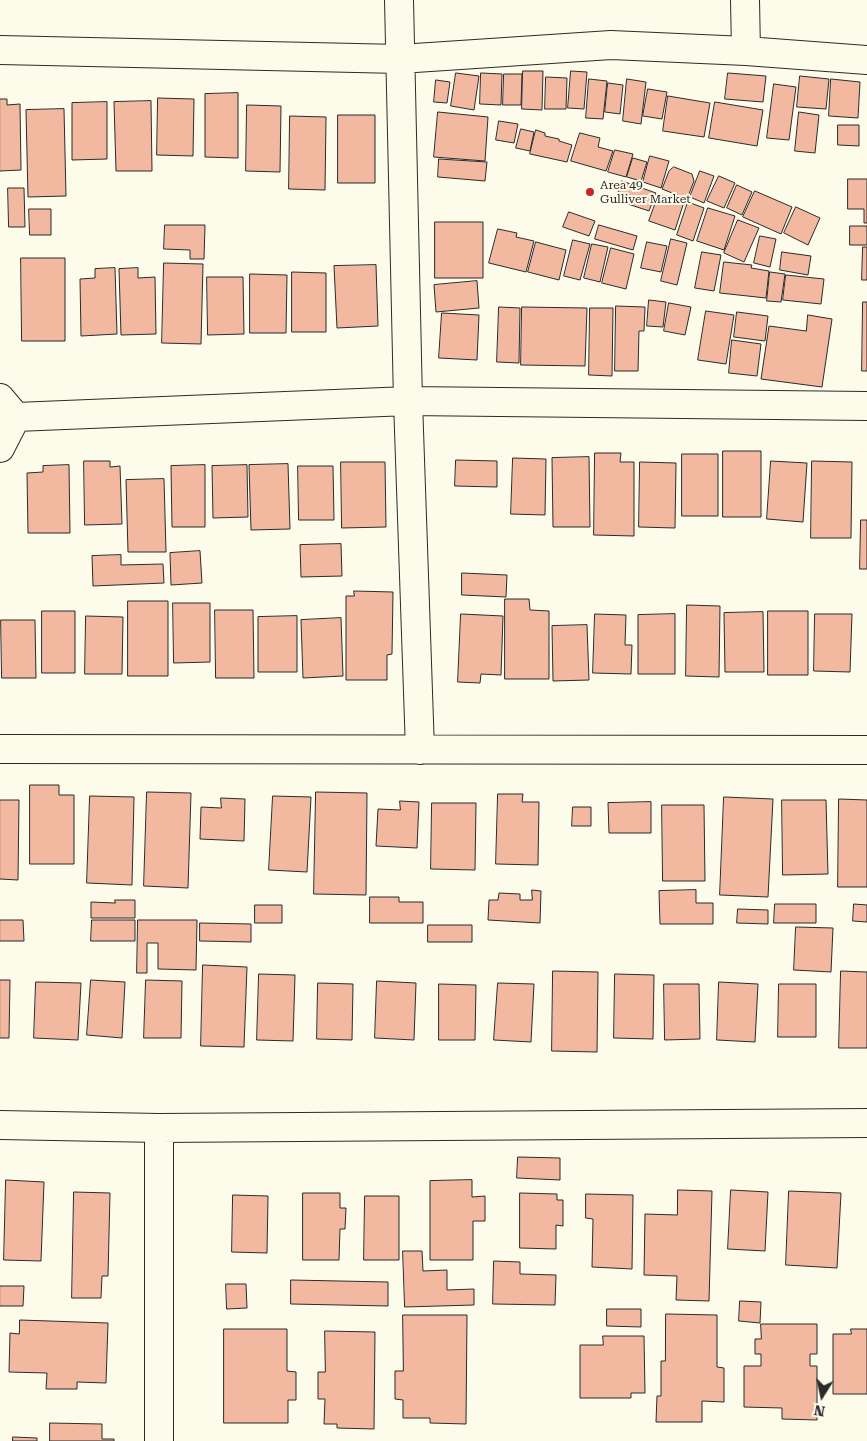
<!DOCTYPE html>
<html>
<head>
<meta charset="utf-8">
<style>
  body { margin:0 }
  #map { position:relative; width:867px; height:1441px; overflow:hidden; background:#fdfbea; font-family:"Roboto Serif",serif }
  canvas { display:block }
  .north { position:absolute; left:797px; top:1371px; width:50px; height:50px; -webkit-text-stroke:4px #fdfbea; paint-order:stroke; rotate:190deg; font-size:14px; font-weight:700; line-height:20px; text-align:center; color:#2b2b2b }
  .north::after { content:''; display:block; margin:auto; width:18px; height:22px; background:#2b2b2b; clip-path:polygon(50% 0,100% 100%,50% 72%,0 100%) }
</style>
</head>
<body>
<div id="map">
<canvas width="867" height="1441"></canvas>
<div class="north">N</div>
</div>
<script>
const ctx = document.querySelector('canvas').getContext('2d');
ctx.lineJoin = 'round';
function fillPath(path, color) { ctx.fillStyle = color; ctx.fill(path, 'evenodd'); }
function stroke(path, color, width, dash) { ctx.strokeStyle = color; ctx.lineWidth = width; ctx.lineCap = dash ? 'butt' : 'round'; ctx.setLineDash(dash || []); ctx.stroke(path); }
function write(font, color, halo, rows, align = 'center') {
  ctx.font = font + ' "Roboto Serif",serif'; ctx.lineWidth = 4; ctx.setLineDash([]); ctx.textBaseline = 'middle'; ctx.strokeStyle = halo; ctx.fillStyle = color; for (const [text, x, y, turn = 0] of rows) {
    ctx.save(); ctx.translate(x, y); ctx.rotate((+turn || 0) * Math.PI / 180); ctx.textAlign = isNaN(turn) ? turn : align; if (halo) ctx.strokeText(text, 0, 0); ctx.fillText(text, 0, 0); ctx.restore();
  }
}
const building = new Path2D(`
  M523,71H543L542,110L522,109Z
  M571,71L587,72L584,109L568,108Z
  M456,73L479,76L474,110L451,106Z
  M481,73L502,74L501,105L480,104Z
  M728,73L766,76L763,102L725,99Z
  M504,74H522L521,105H503Z
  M800,76L829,79L826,109L797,107Z
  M546,77L567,78L566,109H545Z
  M589,79L607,81L603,119L586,118Z
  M627,79L646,82L641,124L623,121Z
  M831,79L860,82L858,118L829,116Z
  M436,80L450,82L447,103L434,102Z
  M608,83L623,85L620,114L605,112Z
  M774,84L796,87L789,140L767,138Z
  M648,89L667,92L662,119L643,116Z
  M238,93V158L205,157V94Z
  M668,96L710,103L704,137L663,131Z
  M158,98L194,99L193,156L157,155Z
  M0,99H7V105L20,104L21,170L0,171Z
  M151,101L152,171H116L114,102Z
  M107,102V159L72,160V103Z
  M715,102L763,110L757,146L709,138Z
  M247,105L281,106L280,172L246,171Z
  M64,109L66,196L28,197L26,110Z
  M438,112L488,117L485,161L434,157Z
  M799,112L819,115L815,153L795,151Z
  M338,115H375V183H338Z
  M290,116L326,117L325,190L289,189Z
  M499,121L518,124L514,143L496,140Z
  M838,125H859V146L838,145Z
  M521,129L534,132L530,151L516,148Z
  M536,130L545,133V136L559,139V141L572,145L567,162L530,154Z
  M580,133L600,138L598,147L613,151L606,171L571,161Z
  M615,150L633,154L626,177L608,172Z
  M650,156L669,161L661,188L643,182Z
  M633,158L647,162L641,181L627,177Z
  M439,159L487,162L485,181L438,177Z
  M674,167L692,174L694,181L687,199L662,189L669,171Z
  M700,171L714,176L704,203L690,197Z
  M719,176L735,183L724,208L707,201Z
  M848,179H867V223H864V209H848Z
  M622,181L656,193L649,211L616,200Z
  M737,185L752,192L742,215L727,208Z
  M8,188H24L25,227H9Z
  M755,191L792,207L781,234L743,217Z
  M659,194L684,202L675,230L649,221Z
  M688,202L704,208L693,241L677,235Z
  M796,207L820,218L808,245L784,233Z
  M708,208L735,216L724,250L697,241Z
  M29,209H51V235H30Z
  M569,212L595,221L589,236L563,227Z
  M738,220L759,228L744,262L724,253Z
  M435,222H483V278H435Z
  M165,225H205L204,259H190V250L164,249Z
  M599,225L637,236L633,250L595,239Z
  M850,226H867V245H850Z
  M498,229L517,233L516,237L534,241L526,272L489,263Z
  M760,236L776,239L770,267L754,263Z
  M671,239L687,243L677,285L661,281Z
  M573,240L590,244L580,280L564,276Z
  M536,242L566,250L559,280L528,272Z
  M647,242L667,246L661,272L641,268Z
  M592,244L608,247L600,282L584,278Z
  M863,247H867V280H862Z
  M611,248L634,254L626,289L602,283Z
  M702,252L721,255L714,291L695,288Z
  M782,252L811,256L808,275L780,270Z
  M21,258H65V341H22Z
  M724,262L752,265L751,268L769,271L766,298L720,293Z
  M164,263L203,264L201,344L162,343Z
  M376,265L378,326L337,328L334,266Z
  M115,268L117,334L81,336L80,279L95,278V269Z
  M138,268V278L155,277L156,334L121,335L119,269Z
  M292,272L326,273V332H292Z
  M770,272L785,274L781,302L767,301Z
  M250,274L287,275L286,333H250Z
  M786,275L824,279L821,304L783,300Z
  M207,277H243L244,334L208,335Z
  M477,281L479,308L436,312L434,285Z
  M649,300L666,302L663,327L647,326Z
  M863,302H867V371H862Z
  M669,303L691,307L685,335L664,331Z
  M616,306L645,307L644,331H639L638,371H615Z
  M499,307L520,308L519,363L497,362Z
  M522,307L587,308L585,366L521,365Z
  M590,308H613L612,376L589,375Z
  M706,311L734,315L726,364L698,360Z
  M737,312L768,316L765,341L734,337Z
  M442,313L479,315L477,360L439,358Z
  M808,315L832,319L822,387L761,379L769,326L806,331Z
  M732,340L761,344L757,376L729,373Z
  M723,451H761V517H723Z
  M595,453H621L620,462H634V536L594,535Z
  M682,454H718V516H682Z
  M589,457L590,527H553L552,458Z
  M513,458L546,459L545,515L511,514Z
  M456,460L497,461V487L455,486Z
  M84,461H110V467L120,466L122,524L85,525Z
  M771,461L807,463L803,522L767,519Z
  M812,461L852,462L851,538H811Z
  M341,462H385L386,527L342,528Z
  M640,462L676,463L675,528L639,527Z
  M288,464L290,529L251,530L249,465Z
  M69,465L70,533H28L27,473L43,472V466Z
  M205,465V527H172L171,466Z
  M247,465L248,517L213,518L212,466Z
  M298,466H333L334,520H299Z
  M164,479L166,552H128L126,480Z
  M861,520H867V569H860Z
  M341,544L342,576L301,577L300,545Z
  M200,551L202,583L171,585L170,553Z
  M121,555V565L163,564L164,583L93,586L92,556Z
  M462,573L507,575L506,597L462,595Z
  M354,591L393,592L392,654L387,655V680H346V596H354Z
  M505,599H529L530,610L549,611V679H505Z
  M128,601H168V676H128Z
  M173,603H210V662L174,663Z
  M687,605L720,606L719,677L686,676Z
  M215,610H253L254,678H216Z
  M42,611H75V673H42Z
  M768,611H808V675H768Z
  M763,612L764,672H725L724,613Z
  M461,614L503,616L501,675L481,674L480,683L458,682Z
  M595,614L626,615L625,645H632L631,674L593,673Z
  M675,614V674H638V615Z
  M815,614H852L850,672L814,671Z
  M86,616L123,617L122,674H85Z
  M297,616V672H258V617Z
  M341,618L343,676L303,678L301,620Z
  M1,620H35L36,678H2Z
  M587,625L589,680L553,681L552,626Z
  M30,785H59V795H74V864H30Z
  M147,792L191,793L188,888L144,886Z
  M316,792L367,793L366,895L314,894Z
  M498,794H523L522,802H539L538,865L496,864Z
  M90,796L134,797L132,885L87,883Z
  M273,796L311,797L307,872L269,870Z
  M724,797L773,799L768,897L720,895Z
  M221,798L245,799L244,841L200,839L201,807L221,808Z
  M839,799L867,800V887H838Z
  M0,800H19L18,880L0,879Z
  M782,800H826L828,874L783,875Z
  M400,801L419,802L417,848L376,846L378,809L400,810Z
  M651,802V833H609L608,803Z
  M432,803H476L475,870L431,869Z
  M662,805H704L705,881H663Z
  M573,807H591V826H572Z
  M532,890L541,891L540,923L488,920L489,900H498L499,893L520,894V900H532Z
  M696,890V903H713V924H660L659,891Z
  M370,897H399V902H423V923H370Z
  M115,900H135V918H91V902L115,903Z
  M775,904H816V923H774Z
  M854,904L867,905V922L853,921Z
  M255,905H282V923H255Z
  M738,909L768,910V924L737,923Z
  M0,920H23L24,941H0Z
  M92,920H135V941H91Z
  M138,920H197L196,970L158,969V943H147V973H137Z
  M200,923L251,924V942L200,941Z
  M428,925H472V942H428Z
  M796,927L833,928L831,972L794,970Z
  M203,965L247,967L244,1047L201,1046Z
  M553,971L598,972L597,1052L552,1051Z
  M841,971L867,972V1048H839Z
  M259,974L295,975L293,1041L257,1040Z
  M615,974L654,975L653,1039L614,1038Z
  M0,980H10L9,1038H0Z
  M91,980L125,982L122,1038L87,1035Z
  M146,980L182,981L181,1038H144Z
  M377,981L416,983L414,1040L375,1038Z
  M36,982L81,983L78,1040L34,1038Z
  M719,982L758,984L755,1042L717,1040Z
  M318,983L353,984L352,1040L317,1039Z
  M498,983L534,984L531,1042L494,1040Z
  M439,984L476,985L475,1040H439Z
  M664,984H699L700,1039L665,1040Z
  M779,984H816V1037H778Z
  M518,1157L560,1158V1180L517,1178Z
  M6,1180L44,1182L41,1261L4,1260Z
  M472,1180V1197L485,1196V1221H473V1260H430V1181Z
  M678,1190L712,1191L709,1301L676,1300L677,1276L644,1275L645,1214L677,1215Z
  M731,1190L768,1192L765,1251L728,1249Z
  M789,1191L841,1193L837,1268L786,1265Z
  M74,1192L110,1193L108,1276H102L101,1298H72Z
  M303,1193H340V1208H346L345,1229H340L339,1260H303Z
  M520,1193L557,1194V1200H563V1226L556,1225V1249L520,1248Z
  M586,1194L633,1195L632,1269L592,1267L593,1219L586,1218Z
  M233,1195L268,1196L267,1253L232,1252Z
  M365,1196H399V1260H364Z
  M403,1251H422L423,1271L447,1270V1290L474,1289V1305L405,1307Z
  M494,1261L520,1262V1274L556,1275L555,1305L493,1304Z
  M291,1280L388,1282V1306L291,1304Z
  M226,1284H246L247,1308L227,1309Z
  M0,1286H24L23,1306H0Z
  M740,1301L761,1302L760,1323L739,1321Z
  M607,1309H641V1327L607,1326Z
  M666,1314L717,1315V1367L724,1368V1402L702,1401V1422H656L657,1396H661V1361H665Z
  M403,1315H467L466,1424L430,1423V1418H403V1400L395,1399V1371H403Z
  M20,1320L108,1323L106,1383L77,1382V1389H46L47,1373L9,1372L10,1333L19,1334Z
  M761,1324H817V1354H810V1366H817V1420L782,1419V1408L744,1407V1366H761V1354H755V1339H761Z
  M224,1329H287V1371L296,1372V1400H288V1423H224Z
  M851,1329H867V1394H833V1334H851Z
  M325,1331L375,1332L374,1429L337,1428V1424H324L325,1399H318V1372H325Z
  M603,1336H644L645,1393H631V1398H580V1345H603Z
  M50,1423L102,1424V1439H114V1441H50Z
  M13,1437L37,1438V1441H13Z`);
const minor = new Path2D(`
  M399,0L408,401L420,750
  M745,0L746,51
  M0,50L400,59L611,45L746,51L867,60
  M0,398L16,417
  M0,448L16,417L408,401L867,406
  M0,749L867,750
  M0,1125L159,1128L867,1123
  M159,1441V1128`);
const markers = [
  [590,192,5,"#c62828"]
];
const poiNames = [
  ["Area 49",600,185],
  ["Gulliver Market",600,199]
];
fillPath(building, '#f2b8a0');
stroke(building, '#2b2b2b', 1);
stroke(minor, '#2b2b2b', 30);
stroke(minor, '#fdfbea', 28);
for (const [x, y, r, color] of markers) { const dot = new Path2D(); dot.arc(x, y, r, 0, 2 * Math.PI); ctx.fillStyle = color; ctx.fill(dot); stroke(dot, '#fdfbea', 2); }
write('12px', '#2b2b2b', '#fdfbea', poiNames, 'left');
</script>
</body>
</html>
